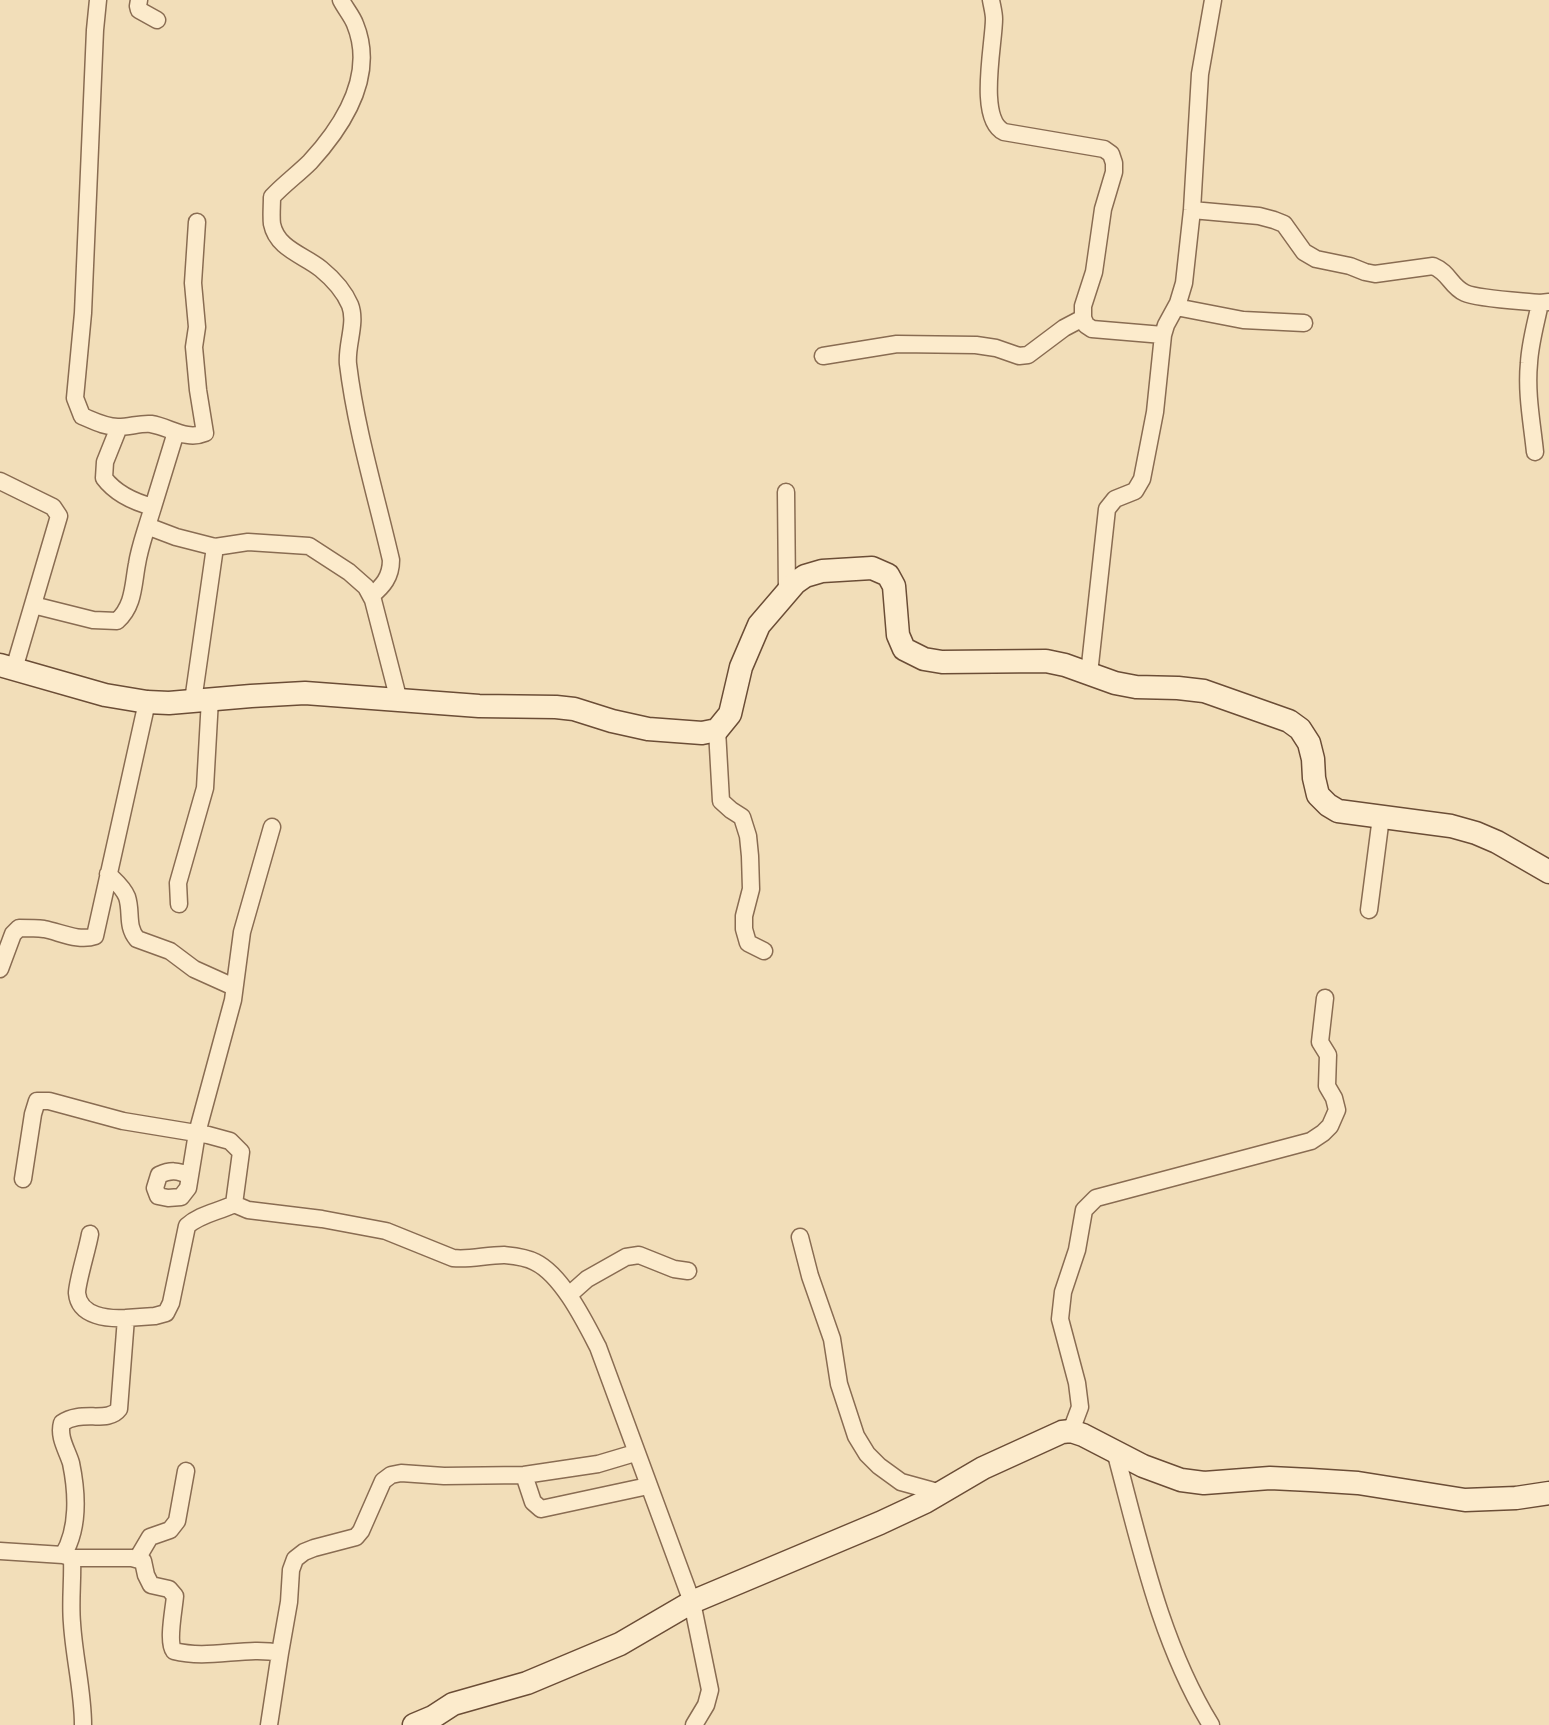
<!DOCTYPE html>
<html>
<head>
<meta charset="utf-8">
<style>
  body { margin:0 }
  canvas { display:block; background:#f2deb9 }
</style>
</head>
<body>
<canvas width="1549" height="1725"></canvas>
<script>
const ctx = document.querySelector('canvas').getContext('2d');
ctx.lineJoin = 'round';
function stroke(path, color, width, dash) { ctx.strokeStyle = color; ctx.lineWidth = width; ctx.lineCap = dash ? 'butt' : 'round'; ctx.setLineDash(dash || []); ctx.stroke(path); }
const street = new Path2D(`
  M98,0L95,30L83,313L75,398L82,416C94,421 105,427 118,427C130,427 140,423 151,424C170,427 186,441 205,433L198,390L194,347L197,327L193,283L197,222
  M139,0L138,6L139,10L157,20
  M341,0C345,8 352,16 355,24C376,75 343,126 310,162C298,174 284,184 272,197C272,206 271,216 272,224C277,249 304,255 321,269C332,278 344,291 350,305C357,323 346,345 348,364C356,430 376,495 391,560C391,577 383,586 371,596
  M991,0C992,6 994,13 994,19C994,44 977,119 1004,132L1104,149L1111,154L1114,163V172L1103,209L1094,272L1083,306V318L1086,325L1092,329L1163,335
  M1192,210L1259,216L1274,220L1284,224L1304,252L1316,259L1350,266L1365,272L1375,274L1433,266C1450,273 1450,286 1465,293C1478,299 1523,301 1540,303L1549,302
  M1176,307L1243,320L1304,323
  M823,356L897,344L976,345L996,348L1019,356L1028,355L1064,328L1083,318
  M119,427L105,462L104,478C116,494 134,502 153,507L147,526L176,537L215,547L248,542L309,546L349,572L366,587L373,600L399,701
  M1535,452C1532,423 1526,393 1529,363C1530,343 1536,323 1540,303
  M0,481L53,507L59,516L14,669
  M786,492L787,592
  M153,507L176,432
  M33,605L93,620L117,621C134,606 133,585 137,564C139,551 143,539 147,526
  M1089,674L1107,509L1115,499L1135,491L1142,479L1155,412L1163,335L1166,325L1178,303L1184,283L1192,210L1200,74L1213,0
  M193,701L215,547
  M717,730L721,801L731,810L742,817L748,836L750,856L751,889L744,916V929L748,943L764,951
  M108,874C115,881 123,887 127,897C132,912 126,926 137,939L170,951L194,969L234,987
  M179,904L178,883L205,788L210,699
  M1369,910L1381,817
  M0,969L13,934L19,928C27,928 36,928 44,929C60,932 79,942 95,936L147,702
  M189,1176C178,1170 170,1170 159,1175L155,1188L158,1196L168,1198L181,1197L188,1188L197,1133L233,1000L242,932L272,827
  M23,1179L33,1114L37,1101H49L123,1121L208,1135L230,1141L241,1152L234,1204L248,1210L322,1219L386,1231L453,1258C470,1260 486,1255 504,1255C514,1256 526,1257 535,1262C562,1275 585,1322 598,1347L692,1602L710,1690L706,1705L694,1725
  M90,1234C88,1247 77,1282 77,1293C79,1317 109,1319 126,1318
  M800,1237L810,1276L832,1339L839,1384L856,1436L867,1454L879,1466L901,1482L941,1493
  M569,1295L587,1279L626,1257L639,1255L674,1269L688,1271
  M1071,1431L1080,1407L1077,1383L1060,1319L1063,1292L1077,1250L1084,1210L1096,1198L1311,1141L1323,1133L1330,1126L1337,1110L1334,1098L1327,1086L1328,1055L1320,1042L1325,998
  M1115,1451C1140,1544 1160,1642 1211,1725
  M524,1475L533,1502L541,1509L648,1486
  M0,1551L63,1555C79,1529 77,1492 71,1463C67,1450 58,1437 62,1423C81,1409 108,1424 119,1409L126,1318L155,1316L166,1313L171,1303L187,1226C200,1214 218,1212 234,1204
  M63,1555L72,1558H132L143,1561L146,1575L151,1585L169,1589L175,1596C174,1609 167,1642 174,1651C209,1660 246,1646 280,1653L269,1725
  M72,1558C73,1580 70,1601 72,1623C74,1657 83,1691 83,1725
  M137,1559L150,1537L170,1530L177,1521L186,1471
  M280,1653L289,1602L291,1570L295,1559L304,1552L314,1548L356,1537L361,1531L383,1481L391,1475L401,1473L444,1476L524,1475L598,1464L635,1453`);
const secondary = new Path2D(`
  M0,665L105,695L147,702L169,703L251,696L305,693L479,706L556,707L574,709L612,721L648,729L702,733L717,730L730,714L741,667L759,625L795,583L805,576L822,571L872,568L888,575L894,586L898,635L904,649L924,659L942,662L1046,661L1065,665L1115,683L1136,687L1178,688L1204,691L1289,721L1300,729L1309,743L1313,759L1314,778L1318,795L1328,805L1338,811L1451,826L1476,833L1497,842L1549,872
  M414,1725L433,1717L453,1704L527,1683L620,1644L692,1602L880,1523L925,1502L983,1468L1062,1432L1071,1431L1083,1435L1143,1466L1181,1480L1204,1483L1270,1478L1311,1480L1358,1483L1465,1500L1516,1498L1549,1493`);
stroke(street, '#896c52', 19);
stroke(secondary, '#6b4d36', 25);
stroke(street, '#fcebcc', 16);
stroke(secondary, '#fcebcc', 22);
</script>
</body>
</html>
